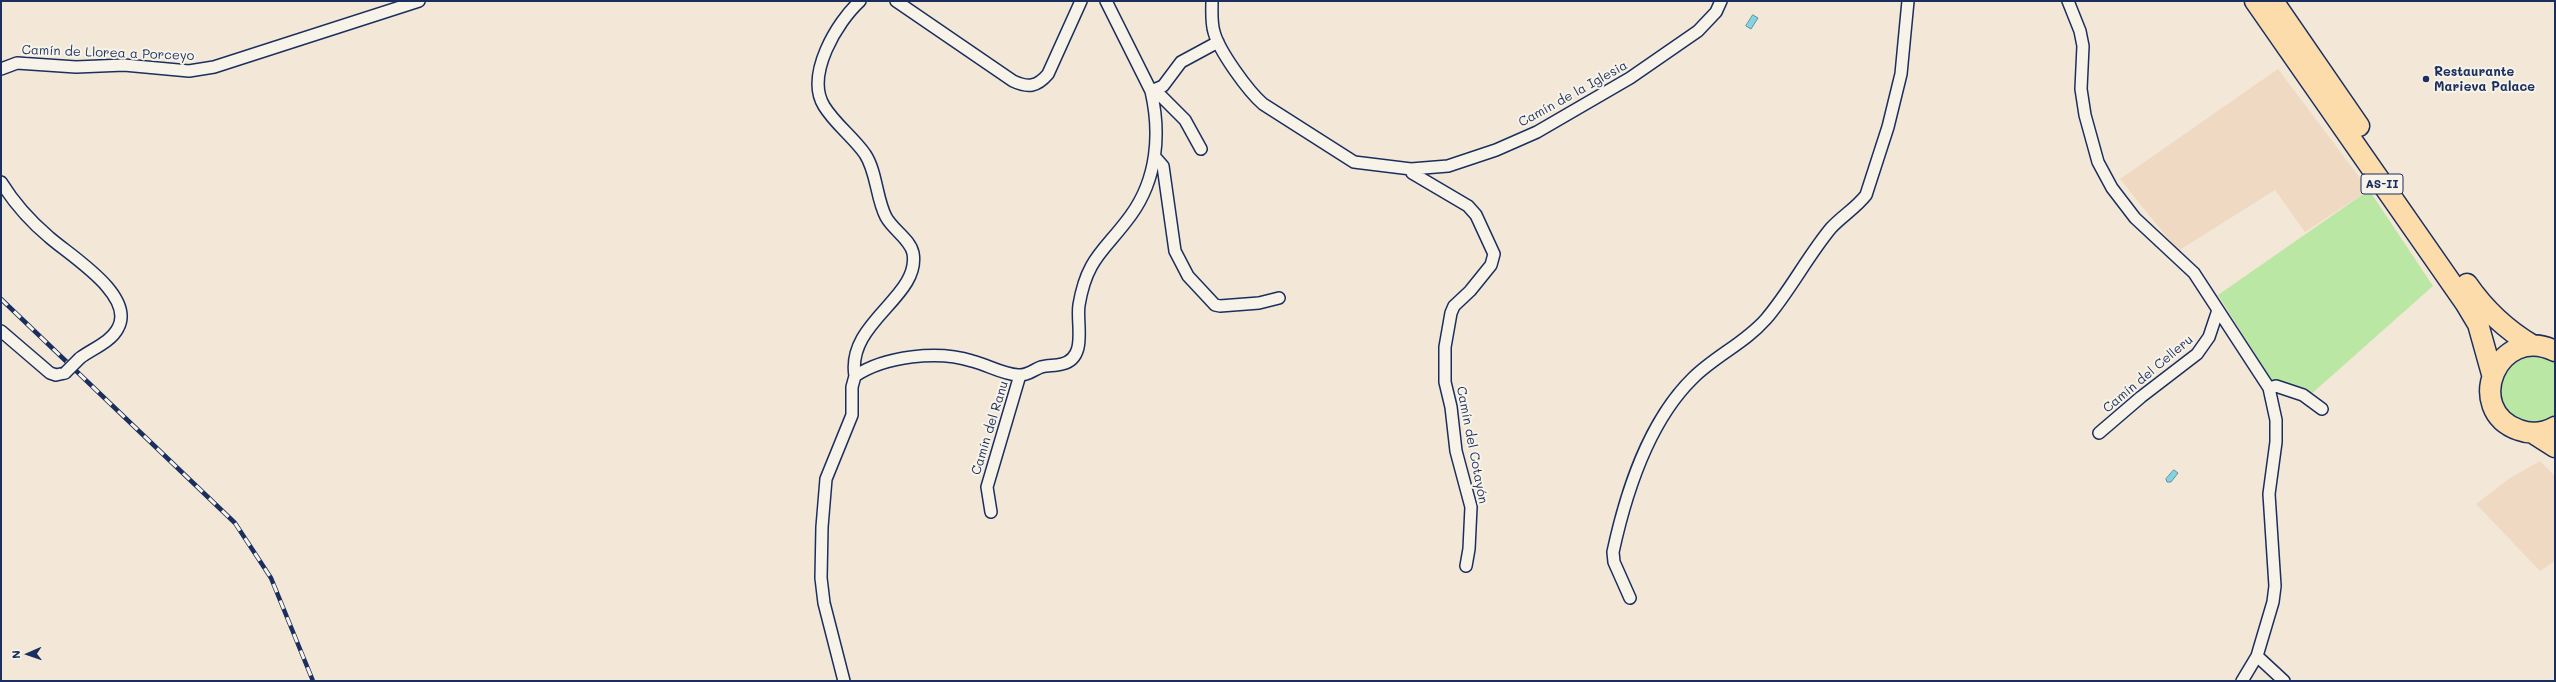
<!DOCTYPE html>
<html>
<head>
<meta charset="utf-8">
<style>
  body { margin:0 }
  #map { position:relative; width:2556px; height:682px; overflow:hidden; background:#f3e7d7; font-family:Mali,sans-serif }
  canvas { display:block }
  .frame { position:absolute; inset:0; border:2px solid #1b2f5e; pointer-events:none }
  .north { position:absolute; left:8px; top:634px; width:40px; height:40px; -webkit-text-stroke:3px #f7f3e8; paint-order:stroke; rotate:268deg; font-size:11px; font-weight:700; line-height:16px; text-align:center; color:#1b2f5e }
  .north::after { content:''; display:block; margin:auto; width:14px; height:18px; background:#1b2f5e; clip-path:polygon(50% 0,100% 100%,50% 72%,0 100%) }
</style>
</head>
<body>
<div id="map">
<canvas width="2556" height="682"></canvas>
<div class="frame"></div>
<div class="north">N</div>
</div>
<script>
const ctx = document.querySelector('canvas').getContext('2d');
ctx.lineJoin = 'round';
function fillPath(path, color) { ctx.fillStyle = color; ctx.fill(path, 'evenodd'); }
function stroke(path, color, width, dash) { ctx.strokeStyle = color; ctx.lineWidth = width; ctx.lineCap = dash ? 'butt' : 'round'; ctx.setLineDash(dash || []); ctx.stroke(path); }
function write(font, color, halo, rows, align = 'center') {
  ctx.font = font + ' Mali,sans-serif'; ctx.lineWidth = 4; ctx.setLineDash([]); ctx.textBaseline = 'middle'; ctx.strokeStyle = halo; ctx.fillStyle = color; for (const [text, x, y, turn = 0] of rows) {
    ctx.save(); ctx.translate(x, y); ctx.rotate((+turn || 0) * Math.PI / 180); ctx.textAlign = isNaN(turn) ? turn : align; if (halo) ctx.strokeText(text, 0, 0); ctx.fillText(text, 0, 0); ctx.restore();
  }
}
const built = new Path2D(`
  M2278,69L2369,190L2305,232L2275,190L2178,251L2120,179Z
  M2540,461L2555,476V561L2540,571L2476,504L2510,478Z`);
const green = new Path2D(`
  M2369,190L2433,286L2309,396L2272,381L2218,295Z
  M2536,355L2555,362V417C2541,429 2508,424 2501,405C2492,378 2511,357 2536,355Z`);
const water = new Path2D(`
  M1753,15L1758,18L1751,29L1746,26Z
  M2174,470L2178,473L2171,482H2167L2166,479Z`);
const street = new Path2D(`
  M896,1L1013,81C1028,88 1037,87 1048,74L1081,1
  M1212,1C1212,11 1211,22 1214,32C1219,51 1248,91 1263,104L1354,162L1411,169L1448,166L1496,150L1537,132L1630,78L1698,31L1716,12L1721,1
  M2068,1L2080,31L2083,46L2081,89L2085,115L2098,162L2112,188L2135,218L2194,273L2269,388L2276,420V442L2269,494L2275,586L2273,602L2257,656L2242,681
  M1,69L17,63L76,67L124,65L189,71L214,67L419,1
  M1155,90L1185,120L1201,149
  M1151,91L1163,86L1181,62L1218,42
  M1156,158L1163,166L1175,251L1188,276L1215,305L1220,306L1259,303L1279,298
  M1411,169L1412,173L1468,206L1476,215L1494,254L1491,265L1470,291L1454,306L1451,313L1445,347V382L1451,407L1456,451L1471,507L1469,549L1466,566
  M1,182C14,203 30,221 49,237C69,255 136,295 118,328C111,342 92,349 80,358
  M1,331L50,373L56,375L65,373
  M855,376C846,322 921,297 913,253C910,239 893,230 886,217C876,198 877,172 865,154C853,137 835,124 824,106C805,75 837,22 860,1
  M2269,388L2276,386L2303,395L2322,409
  M2099,433L2141,397L2197,354L2209,337L2218,310
  M991,512L987,487L1020,375
  M1630,598L1614,562L1613,552C1626,492 1648,422 1693,378C1715,356 1745,343 1766,319C1790,291 1807,257 1831,228C1842,216 1856,208 1866,195L1888,127L1901,74L1908,1
  M2257,656L2284,681
  M844,681L824,603L821,578L822,527L826,479L852,415V387L855,376C885,356 938,350 972,361C988,365 1002,374 1018,375C1027,376 1033,370 1041,367C1048,365 1055,366 1062,364C1088,358 1076,323 1079,305C1087,257 1105,251 1131,215C1157,179 1161,134 1151,91L1106,1`);
const highway = new Path2D(`
  M2255,1L2466,304L2478,324L2492,374
  M2273,1L2359,126
  M2467,284C2485,310 2505,329 2532,345
  M2555,351C2498,323 2462,410 2519,430C2532,435 2544,433 2555,427
  M2533,433L2555,447`);
const rail = new Path2D(`
  M1,299L235,523L271,578L313,681`);
const streetBridge = new Path2D(`
  M65,373L80,358`);
const markers = [
  [2426,79,4,"#1b2f5e"]
];
const shields = [
  [2382,184,42]
];
const shieldNames = [
  ["AS-II",2382,184]
];
const streetNames = [
  ["Camín de Llorea a Porceyo",108,53,2],
  ["Camín de la Iglesia",1573,94,-29],
  ["Camín del Celleru",2148,374,-40],
  ["Camín del Ranu",990,428,-73],
  ["Camín del Cotayón",1472,445,79]
];
const poiNames = [
  ["Restaurante",2434,72],
  ["Marieva Palace",2434,87]
];
fillPath(built, '#efd9c3');
fillPath(green, '#bbe7a5');
fillPath(water, '#84d3df');
stroke(water, '#5a91ab', 1);
stroke(street, '#1b2f5e', 14);
stroke(highway, '#1b2f5e', 23);
stroke(street, '#f7f3e8', 11);
stroke(highway, '#fddcac', 20);
stroke(rail, '#1b2f5e', 4.5);
stroke(rail, '#f7f3e8', 3, [9]);
stroke(streetBridge, '#1b2f5e', 14, []);
stroke(streetBridge, '#f7f3e8', 11);
for (const [x, y, r, color] of markers) { const dot = new Path2D(); dot.arc(x, y, r, 0, 2 * Math.PI); ctx.fillStyle = color; ctx.fill(dot); stroke(dot, '#f7f3e8', 1.5); }
for (const [x, y, w] of shields) { const box = new Path2D(); box.roundRect(x - w / 2, y - 10, w, 20, 3); ctx.fillStyle = '#f7f3e8'; ctx.fill(box); stroke(box, '#1b2f5e', 1); }
write('bold 12px', '#1b2f5e', null, shieldNames);
write('13px', '#1b2f5e', '#f7f3e8', streetNames);
write('bold 13px', '#1b2f5e', '#f7f3e8', poiNames, 'left');
</script>
</body>
</html>
